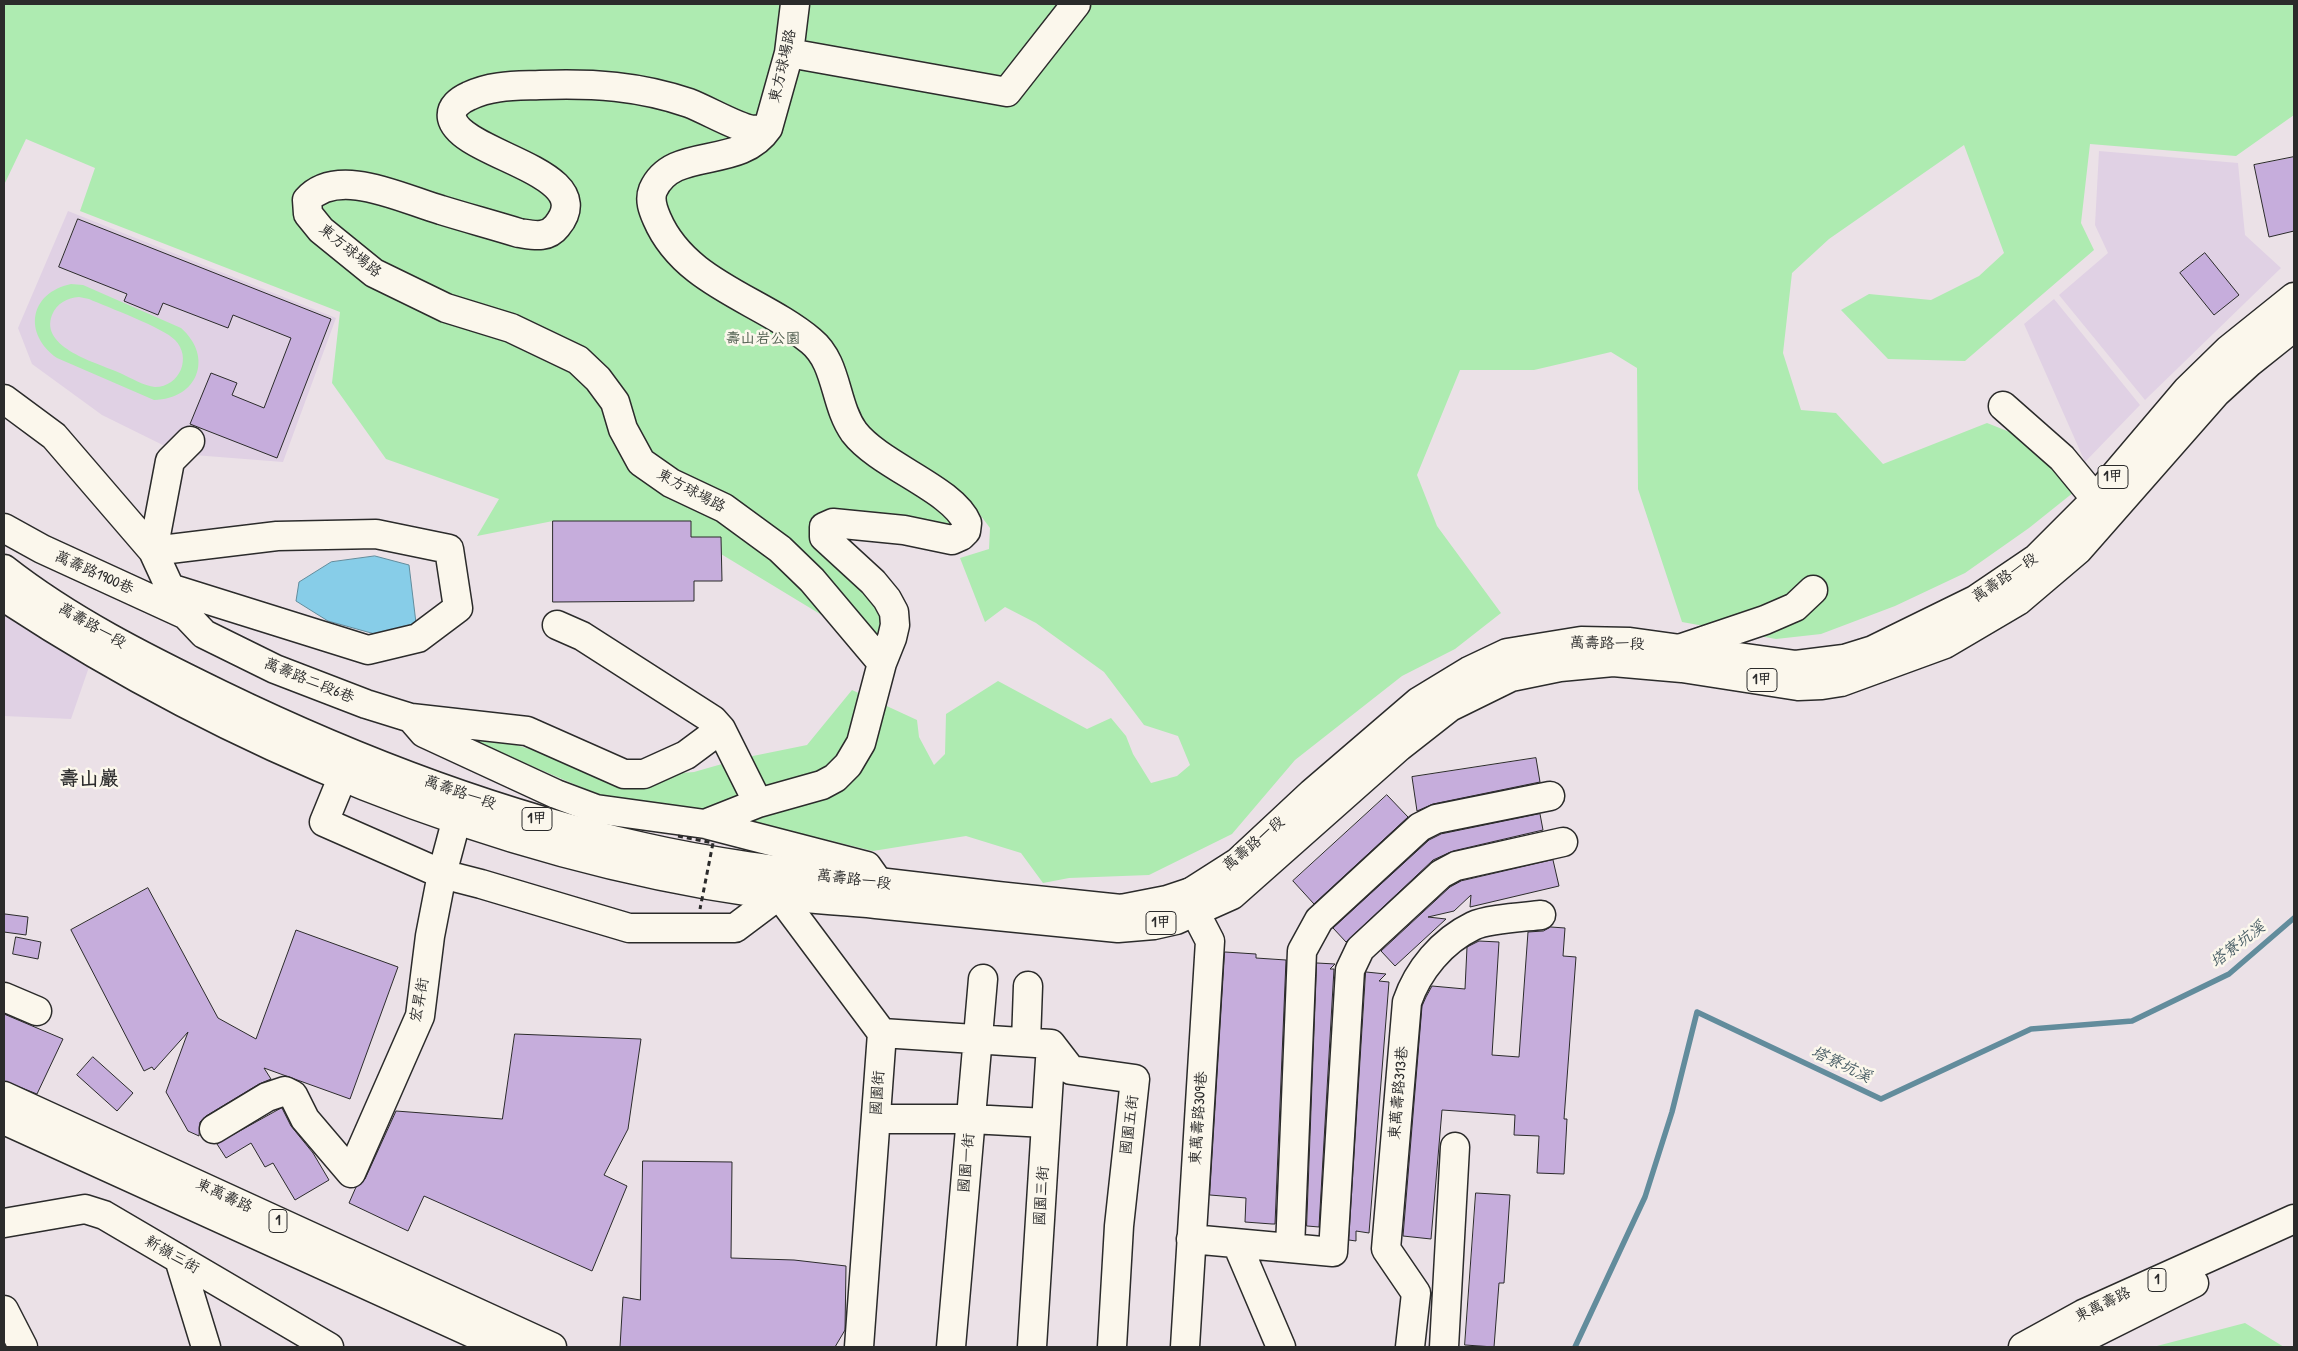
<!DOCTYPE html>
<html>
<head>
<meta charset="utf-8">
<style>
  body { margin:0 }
  #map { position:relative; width:2298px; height:1351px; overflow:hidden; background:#ebe1e7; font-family:"Patrick Hand",sans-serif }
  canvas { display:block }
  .frame { position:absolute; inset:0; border:5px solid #2b2b2b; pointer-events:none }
</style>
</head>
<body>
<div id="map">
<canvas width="2298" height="1351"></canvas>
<div class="frame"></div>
</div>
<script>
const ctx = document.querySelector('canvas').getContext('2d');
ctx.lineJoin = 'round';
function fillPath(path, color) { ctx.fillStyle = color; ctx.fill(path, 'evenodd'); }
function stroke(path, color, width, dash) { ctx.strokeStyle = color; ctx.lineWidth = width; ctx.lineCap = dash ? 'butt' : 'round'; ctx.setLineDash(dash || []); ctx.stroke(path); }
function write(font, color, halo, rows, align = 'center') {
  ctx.font = font + ' "Patrick Hand","LXGW WenKai TC",sans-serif'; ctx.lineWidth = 5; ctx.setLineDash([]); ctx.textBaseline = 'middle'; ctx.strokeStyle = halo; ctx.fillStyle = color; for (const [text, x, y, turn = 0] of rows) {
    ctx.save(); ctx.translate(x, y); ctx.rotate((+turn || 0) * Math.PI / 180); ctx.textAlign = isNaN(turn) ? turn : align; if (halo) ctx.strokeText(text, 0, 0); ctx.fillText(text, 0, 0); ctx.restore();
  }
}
const built = new Path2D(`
  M2099,151L2238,163L2245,235L2281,268L2145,400L2059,295L2108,253L2095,225Z
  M68,211L336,318L283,462L181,454L102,415L32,364L18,328Z
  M2054,299L2140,405L2085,462L2024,324Z
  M4,615L89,667L71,719L4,716Z`);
const green = new Path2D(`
  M4,4H2294V115L2236,156L2090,144L2081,223L2094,250L1965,361L1888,359L1841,310L1869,294L1931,300L1979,276L2004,253L1964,145L1829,239L1792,273L1783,353L1801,410L1836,413L1883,464L1987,423L2025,438L2063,467L2074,492L2029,528L1965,573L1895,606L1821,634L1776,639L1682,622L1638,489L1637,368L1611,352L1534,370H1460L1417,475L1437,526L1501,613L1455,649L1402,676L1295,760L1232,834L1149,875L1069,878L1043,883L1021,853L966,836L873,851L777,828L599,795L460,735L477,733L624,778L694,772L743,758L807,745L852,690L917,720L919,737L934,765L945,754L946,714L998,681L1087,729L1111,718L1126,736L1133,754L1151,783L1177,776L1190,765L1178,736L1144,725L1104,672L1036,623L1005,607L985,622L960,558L989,549L990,528L978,512L967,523L966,531L833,523L887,599L886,654L721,554V537H691V521H553L477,536L499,499L386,459L332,383L340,312L80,211L95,168L26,139L4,185Z
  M71,284L83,285L181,328C214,357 198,399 154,400L57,358C23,334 29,293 71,284ZM79,297L89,299C107,307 164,328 175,340C192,357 180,387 155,387C144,386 131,378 120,373C98,363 39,348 52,315C57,303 67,298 79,297Z
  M2245,1323L2284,1347H2153Z`);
const water = new Path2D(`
  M375,556L409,565L416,623L382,636L328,621L296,601L299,582L331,562Z`);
const stream = new Path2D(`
  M1575,1347L1645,1197L1672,1112L1697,1012L1881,1099L2031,1029L2132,1021L2229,974L2294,918`);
const building = new Path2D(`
  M2294,157V231L2269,237L2254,165Z
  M78,219L331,319L277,458L190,424L211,373L237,383L232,395L264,408L291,338L233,315L228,328L163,303L158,315L124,301L127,294L59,267Z
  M2205,253L2239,295L2214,315L2180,273Z
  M553,521H691V537H721L722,581H694V601L553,602Z
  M1536,758L1540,782L1433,804L1417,811L1412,777Z
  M1387,795L1408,817L1314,904L1293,881Z
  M1540,814L1543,830L1453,851L1433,860L1346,942L1333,928L1429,840L1441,834Z
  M1553,860L1559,886L1470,907L1471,895L1454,911L1428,917L1446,919L1395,966L1381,951L1450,887L1461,881Z
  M148,888L218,1018L256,1039L296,930L398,967L350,1099L264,1068L271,1079L259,1084L206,1116L200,1122L199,1136L188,1131L166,1092L188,1032L154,1070L152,1067L144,1071L71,930Z
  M5,914L28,917L26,935L4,932Z
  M1551,927L1565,928L1563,956L1576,957L1564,1119H1567L1564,1174L1537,1173L1539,1136L1514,1135L1515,1115L1442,1110L1431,1239L1403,1236L1422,1006L1426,997L1432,986L1465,989L1467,947L1479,941L1499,942L1492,1055L1519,1057L1528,932L1543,931Z
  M16,937L41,942L38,959L13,954Z
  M1225,952L1256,954V958L1286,960L1275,1224H1272L1245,1222L1246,1198L1210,1195Z
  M1317,963L1335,964L1330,969H1334L1319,1227L1307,1226Z
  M1366,972L1386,974L1379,981L1389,982L1369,1233L1356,1231V1241L1349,1240Z
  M4,1014L63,1039L37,1094L4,1081Z
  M515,1034L641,1039L628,1129L604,1175L627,1186L592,1271L424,1196L408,1231L349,1203L356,1187L365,1179L396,1111L502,1119Z
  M93,1057L133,1093L117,1111L77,1075Z
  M282,1108L291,1126L313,1153L329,1180L295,1200L273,1163L265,1167L251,1143L226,1158L217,1144Z
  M643,1161L732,1162L731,1258L794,1260L846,1266L845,1330L835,1347H620L623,1297L640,1300Z
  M1476,1193L1510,1195L1504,1283H1499L1494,1347L1465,1345Z`);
const minor = new Path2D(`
  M789,53L1007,92L1076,4
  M768,128C763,129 757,130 752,130C736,127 707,110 689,103C639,86 593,83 540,85C515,86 492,85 469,96C460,100 450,107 452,118C460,156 602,171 557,226C547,239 533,235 519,233C493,225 467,218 441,210C405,200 338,165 307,200L308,214L321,230L374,273L446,308L511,328L578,360L598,379L615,402L623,429L641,462L671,483L724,508L780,549L812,580L882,663
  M4,399L54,436L153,551L170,588L186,615L204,634L275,669L366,704L411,718L424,733L556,794L596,809L705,824L867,866L879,883L878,900
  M2003,406L2062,458L2095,498
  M4,528L42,549L186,615
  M170,588L368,650L418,638L458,608L449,549L376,534L277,536L153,551L170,461L190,441
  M557,625L582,636L713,720L721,729L758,803
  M1682,648L1765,620L1795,607L1813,590
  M411,718L527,731L624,774H644L686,755L721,729
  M342,778L324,822L442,874L481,884L629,928H735L779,895
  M705,824L758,803L822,785L835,778L848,765L861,743L882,663L892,638L895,625L894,612L887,599L873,582L824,537V527L833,523L904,530L952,540L961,536L966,531L967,523C953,489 880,466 854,432C834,404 838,363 811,341C761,299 685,284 657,219C653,210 649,200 653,190C673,145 739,171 768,128L789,53L795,4
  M781,876L779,895L882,1033L859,1347
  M4,997L37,1011
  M882,1033L1051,1044L1071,1070L1135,1079L1119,1226L1112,1347
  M1026,1042L1028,986
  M876,1119H971L1046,1123
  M214,1129L267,1097L285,1091L293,1095L305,1119L351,1173L420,1016L430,936L442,874L457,818
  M4,1223L85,1209L104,1215L329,1347
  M1191,1239L1333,1252L1350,970L1360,949L1441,874L1456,866L1563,842
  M1237,1244L1281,1347
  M1290,1248L1302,951L1319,920L1420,827L1436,819L1550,796
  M179,1259L206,1347
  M4,1310L23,1347
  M951,1347L983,979
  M1032,1347L1051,1044
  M1185,1347L1210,941L1195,912L1191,892
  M1410,1347L1416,1293L1386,1249L1407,1002C1418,970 1442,941 1473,926C1487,919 1525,917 1541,915
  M1444,1347L1455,1147`);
const major = new Path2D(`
  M4,569C69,620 145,658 219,694C355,760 497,814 643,847C721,865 800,873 878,882C959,892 1040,901 1121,909L1167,900L1191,892L1238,862L1312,793L1418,702L1469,671L1507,653L1581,641L1630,642L1796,665L1844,659L1873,650L1975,600L2037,558L2086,509L2187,390L2228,350L2294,297
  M4,597C229,745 490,854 758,893C797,899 837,900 876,904C957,912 1037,920 1118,928L1154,925L1176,920L1232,895L1399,747L1450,707L1511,677L1560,667L1613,662L1682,668L1798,686L1822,685L1841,682L1945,644L2018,601L2078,550L2216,393L2250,362L2294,327
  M4,1096L552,1347
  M4,1120L503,1347
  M2023,1347L2083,1314L2294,1219
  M2066,1347L2194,1283`);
const pathBridge = new Path2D(`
  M678,836L713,843L700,909`);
const shields = [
  [2113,477,30],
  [1762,680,30],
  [537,819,30],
  [1161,923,30],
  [278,1221,18],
  [2157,1280,18]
];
const shieldNames = [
  ["1甲",2113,477],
  ["1甲",1762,680],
  ["1甲",537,819],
  ["1甲",1161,923],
  ["1",278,1221],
  ["1",2157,1280]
];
const streetNames = [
  ["東方球場路",783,66,-77],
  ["東方球場路",350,251,39],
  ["東方球場路",691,491,28],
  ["萬壽路1900巷",94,573,24],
  ["萬壽路一段",2005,578,-34],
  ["萬壽路一段",92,626,30],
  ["萬壽路一段",1607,644,1],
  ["萬壽路二段6巷",309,681,22],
  ["萬壽路一段",460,793,19],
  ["萬壽路一段",1254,844,-40],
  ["萬壽路一段",854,880,7],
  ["宏昇街",420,1000,-79],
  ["國園街",878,1093,-86],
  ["東萬壽路313巷",1399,1093,-85],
  ["東萬壽路309巷",1199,1118,-86],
  ["國園五街",1130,1125,-83],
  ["國園一街",967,1163,-85],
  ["東萬壽路",224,1196,25],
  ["國園三街",1042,1196,-86],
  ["新嶺三街",172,1255,30],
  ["東萬壽路",2103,1305,-26]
];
const parkNames = [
  ["壽山岩公園",763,339]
];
const waterNames = [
  ["塔寮坑溪",2238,945,-38],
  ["塔寮坑溪",1841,1065,25]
];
const districtNames = [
  ["壽山巖",89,780]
];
fillPath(built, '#e0d1e4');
fillPath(green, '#aeebb1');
fillPath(water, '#87cde8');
stroke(water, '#628c9c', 1);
stroke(stream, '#628c9c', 5.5);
fillPath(building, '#c6addc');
stroke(building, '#2b2b2b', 1);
stroke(minor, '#2b2b2b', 31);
stroke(major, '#2b2b2b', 31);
stroke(minor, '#fbf7ec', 28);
stroke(major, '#fbf7ec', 28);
stroke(pathBridge, '#2b2b2b', 3, [5, 4]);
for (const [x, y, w] of shields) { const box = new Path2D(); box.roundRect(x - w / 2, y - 11.5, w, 23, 4); ctx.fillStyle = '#fbf7ec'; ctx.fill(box); stroke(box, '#2b2b2b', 1); }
write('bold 14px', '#2b2b2b', null, shieldNames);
write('15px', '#2b2b2b', '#fbf7ec', streetNames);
write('15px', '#4c5b4c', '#fbf7ec', parkNames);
write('italic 16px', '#475c64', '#fbf7ec', waterNames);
write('bold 20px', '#2b2b2b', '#fbf7ec', districtNames);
</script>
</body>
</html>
